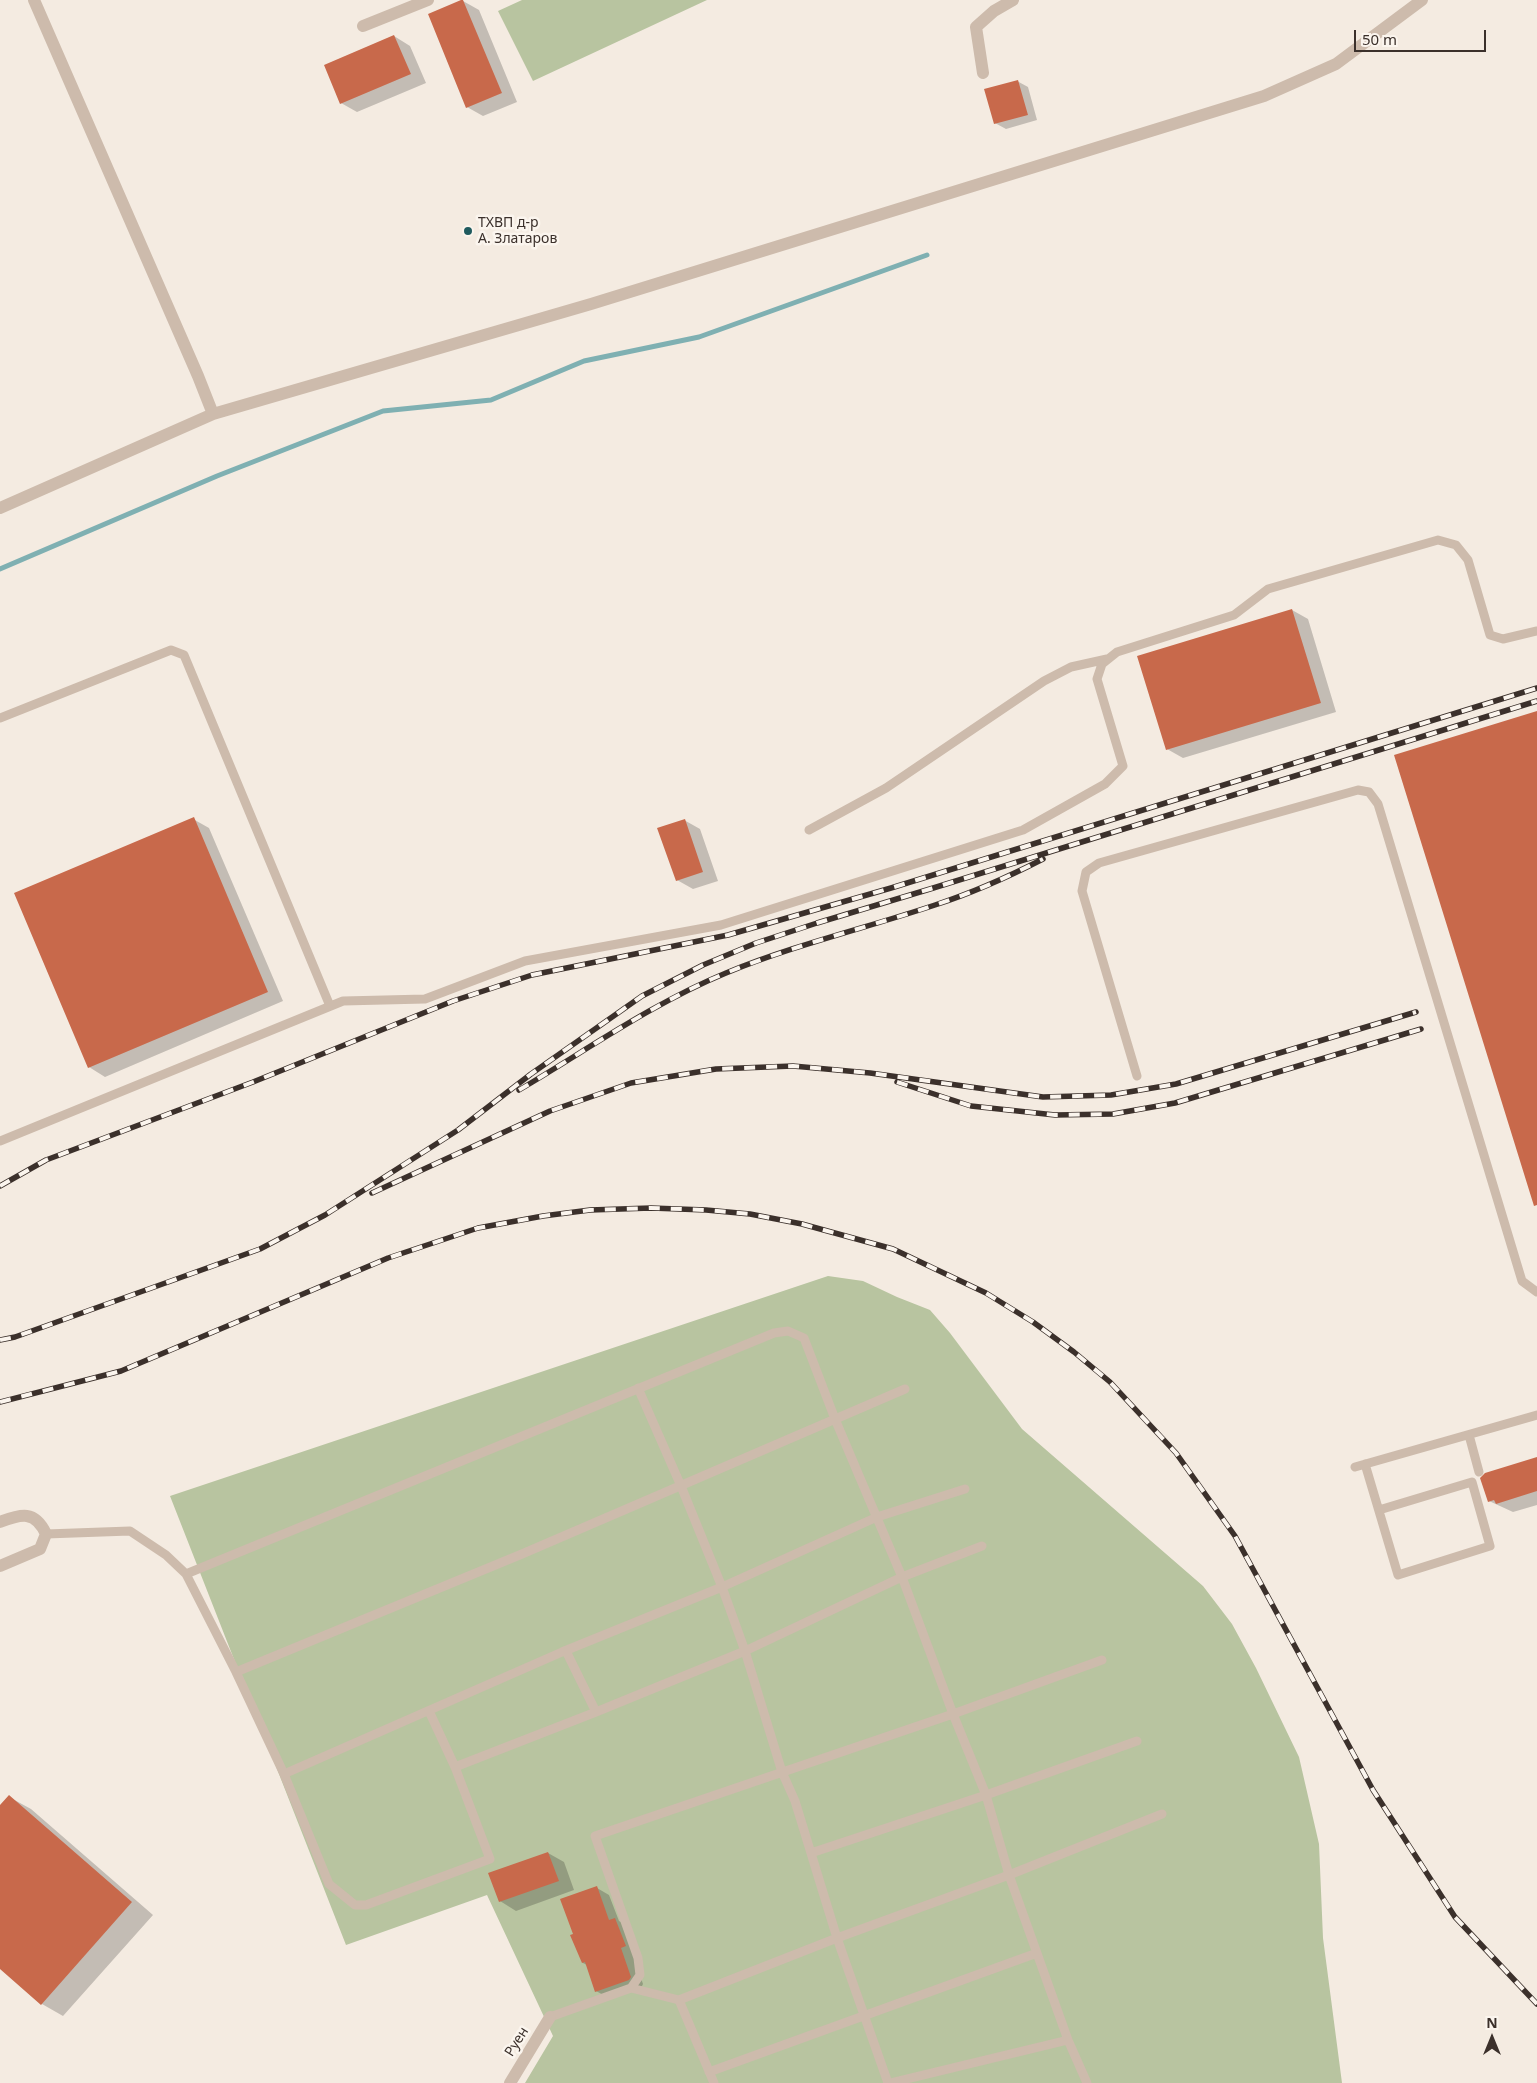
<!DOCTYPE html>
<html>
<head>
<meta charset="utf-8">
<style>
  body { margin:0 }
  #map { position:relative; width:1537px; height:2083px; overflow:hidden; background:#f4ebe1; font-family:"Noto Sans",sans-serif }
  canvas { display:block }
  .north { position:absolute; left:1467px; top:2013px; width:50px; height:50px; -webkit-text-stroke:4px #fbf5ee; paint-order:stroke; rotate:0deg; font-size:14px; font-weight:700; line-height:20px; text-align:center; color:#3b302b }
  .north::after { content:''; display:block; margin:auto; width:18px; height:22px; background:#3b302b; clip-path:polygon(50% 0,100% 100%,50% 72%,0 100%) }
  .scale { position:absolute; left:1354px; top:30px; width:132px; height:22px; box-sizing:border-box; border:2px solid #3b302b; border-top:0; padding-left:6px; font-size:15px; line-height:18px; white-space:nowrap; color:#3b302b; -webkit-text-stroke:4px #fbf5ee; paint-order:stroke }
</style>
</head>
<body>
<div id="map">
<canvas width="1537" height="2083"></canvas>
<div class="north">N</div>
<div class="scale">50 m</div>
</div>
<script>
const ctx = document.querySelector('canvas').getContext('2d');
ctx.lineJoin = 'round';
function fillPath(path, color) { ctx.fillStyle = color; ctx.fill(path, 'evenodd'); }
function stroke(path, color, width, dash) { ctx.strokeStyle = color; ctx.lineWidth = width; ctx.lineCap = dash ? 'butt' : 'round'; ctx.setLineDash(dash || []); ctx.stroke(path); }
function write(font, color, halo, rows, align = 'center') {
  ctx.font = font + ' "Noto Sans",sans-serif'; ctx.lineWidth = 5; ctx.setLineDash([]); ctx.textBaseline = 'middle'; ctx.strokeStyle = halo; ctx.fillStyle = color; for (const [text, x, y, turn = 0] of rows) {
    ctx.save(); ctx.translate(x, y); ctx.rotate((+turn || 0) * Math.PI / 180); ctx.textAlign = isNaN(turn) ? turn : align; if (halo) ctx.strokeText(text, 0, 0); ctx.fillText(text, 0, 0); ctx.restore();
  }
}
const green = new Path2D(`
  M522,0H707L533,81L498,11Z
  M828,1276L863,1281L897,1297L930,1310L950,1333L1022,1429L1203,1586L1232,1624L1256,1668L1299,1757L1319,1844L1323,1938L1342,2083H525L553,2036L487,1895L346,1945L170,1496Z`);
const shadow = new Path2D(`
  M463,1L479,10L517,102L483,116L467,107Z
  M394,36L410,46L426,83L357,112L341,103Z
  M1017,81L1028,87L1037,120L1006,129L995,123Z
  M1292,610L1308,619L1336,712L1183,758L1167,749Z
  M193,819L209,828L283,1001L105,1077L89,1067Z
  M684,820L700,829L718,881L693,889L677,880Z
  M1537,1458V1505L1513,1512L1489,1501Z
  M9,1797L31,1809L153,1915L63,2016L42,2004L0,1967V1807Z
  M548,1853L564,1862L574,1890L516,1911L500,1901Z
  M597,1888L609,1895L619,1921L628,1926L633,1955L643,1984L642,1986L609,1998L596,1991L587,1965L583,1963L574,1935Z`);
const stream = new Path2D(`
  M0,569L217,476L383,411L491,400L584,361L699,337L927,255`);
const building = new Path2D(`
  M461,0H463L502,93L466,108L428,14Z
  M394,35L411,74L340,104L324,65Z
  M1018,80L1028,115L994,124L984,89Z
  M1292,609L1321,703L1166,750L1137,656Z
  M1537,711V1205L1534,1206L1394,755Z
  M194,817L268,992L88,1068L14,893Z
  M685,819L703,872L676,881L657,828Z
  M1537,1457V1491L1496,1504L1494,1500L1488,1502L1480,1478L1485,1473Z
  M9,1795L132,1902L41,2005L0,1969V1805Z
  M548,1852L559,1881L499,1902L488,1873Z
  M597,1886L609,1920L615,1918L626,1946L621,1948L631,1977L629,1980L595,1992L585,1962L582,1963L570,1935L573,1934L560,1899Z`);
const service = new Path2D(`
  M0,718L171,650L184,655L330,1006
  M809,830L886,788L1044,681L1071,667L1107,659
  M1137,1076L1082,891L1086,872L1099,863L1358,790L1369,792L1378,804L1522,1281L1537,1292
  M0,1141L343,1001L425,999L525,961L721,925L1023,830L1105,784L1123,766L1097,679L1102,664L1117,652L1234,615L1268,589L1438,540L1456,545L1468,560L1490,635L1503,639L1537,631
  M638,1388L681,1486L722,1587L745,1651L782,1772L795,1801L837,1938L1009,1875L1162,1814
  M1469,1435L1479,1472
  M1365,1464L1398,1575L1490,1546L1472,1482L1379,1510
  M1355,1467L1537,1415
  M46,1534L130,1531L166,1555L186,1574L236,1672L284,1774L329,1884L355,1905H366L490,1859L455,1767L429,1711
  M186,1574L774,1333L788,1331L804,1338L835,1419L902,1577L953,1714L986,1795L1009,1875L1068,2040L1087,2083
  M566,1651L596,1712
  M236,1672L522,1554L905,1389
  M455,1767L596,1712L745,1651L902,1577L982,1546
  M284,1774L562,1652L722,1587L877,1517L965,1489
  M811,1853L986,1795L1137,1741
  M631,1988L679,2000L714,2083
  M679,2000L837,1938L888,2083
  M550,2017L631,1988L640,1975L638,1958L595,1836L953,1714L1102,1660
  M709,2072L1037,1953
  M890,2083L1068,2040`);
const minor = new Path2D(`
  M34,0L198,376L213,414
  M363,26L428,0
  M983,73L976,27L994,11L1013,0
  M0,508L213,414L591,304L1264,96L1336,64L1422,0
  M0,1522C21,1514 35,1510 46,1534L40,1549L0,1566
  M510,2083L550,2017`);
const rail = new Path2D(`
  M897,1082L971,1106L1055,1115L1113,1114L1175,1103L1421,1029
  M519,1090C587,1050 653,1003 726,973C794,945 866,928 935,905C972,893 1008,877 1043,859
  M0,1186L46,1160L253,1082L453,1001L532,975L728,935L891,888L1537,688
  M372,1193L550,1111L631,1083L716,1069L793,1066L870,1073L1043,1097L1111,1095L1176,1084L1416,1012
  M0,1340L15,1337L260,1249L325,1215L458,1130L531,1074L642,996L703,965L756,943L817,923L930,889L1537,701
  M0,1402L121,1371L388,1258L478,1228L543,1216L590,1210L651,1208L706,1210L750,1214L802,1224L893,1249L986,1293L1033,1322L1074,1352L1110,1382L1176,1453L1235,1536L1373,1790L1455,1917L1537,2004`);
const markers = [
  [468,231,5,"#1f5a5e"]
];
const poiNames = [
  ["ТХВП д-р",478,223],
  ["А. Златаров",478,239]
];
const streetNames = [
  ["Руен",517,2042,-58]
];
fillPath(green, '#b8c4a0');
fillPath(shadow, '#0003');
stroke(stream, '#7fb0b2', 5);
fillPath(building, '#c8694b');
stroke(service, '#cdbbac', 9);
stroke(minor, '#cdbbac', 12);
stroke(rail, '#3b302b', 5.5);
stroke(rail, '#fbf5ee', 4, [11]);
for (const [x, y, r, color] of markers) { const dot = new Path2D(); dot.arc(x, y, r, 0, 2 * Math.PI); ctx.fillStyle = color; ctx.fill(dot); stroke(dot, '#fbf5ee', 2); }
write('14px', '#3b302b', '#fbf5ee', poiNames, 'left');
write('14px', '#3b302b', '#fbf5ee', streetNames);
</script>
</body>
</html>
